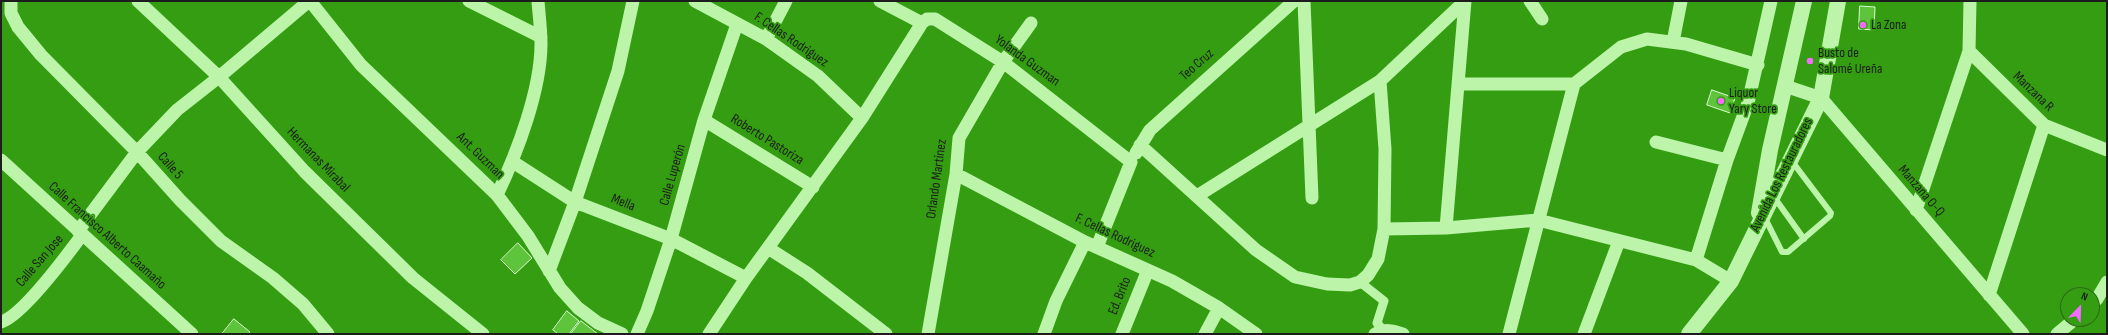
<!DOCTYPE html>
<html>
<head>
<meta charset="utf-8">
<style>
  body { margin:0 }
  #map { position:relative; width:2108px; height:335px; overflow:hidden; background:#349d12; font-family:"Sofia Sans Condensed",sans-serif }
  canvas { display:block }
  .frame { position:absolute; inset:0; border:2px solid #1d1d1d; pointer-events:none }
  .north { position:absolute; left:2060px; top:287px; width:40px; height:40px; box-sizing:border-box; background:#349d12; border:1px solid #2b6a16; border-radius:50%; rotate:23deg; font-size:11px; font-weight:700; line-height:16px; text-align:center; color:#1d1d1d }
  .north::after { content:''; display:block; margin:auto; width:14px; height:18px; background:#f16cff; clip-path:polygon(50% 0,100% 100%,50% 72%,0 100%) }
</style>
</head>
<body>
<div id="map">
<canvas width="2108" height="335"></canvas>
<div class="frame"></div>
<div class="north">N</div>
</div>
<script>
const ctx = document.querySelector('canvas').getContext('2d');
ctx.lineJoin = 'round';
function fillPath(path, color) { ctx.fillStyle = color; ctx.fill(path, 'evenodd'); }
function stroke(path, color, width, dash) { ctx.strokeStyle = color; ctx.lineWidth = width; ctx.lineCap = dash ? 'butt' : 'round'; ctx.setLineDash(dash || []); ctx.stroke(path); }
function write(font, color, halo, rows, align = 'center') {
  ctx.font = font + ' "Sofia Sans Condensed",sans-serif'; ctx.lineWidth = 3.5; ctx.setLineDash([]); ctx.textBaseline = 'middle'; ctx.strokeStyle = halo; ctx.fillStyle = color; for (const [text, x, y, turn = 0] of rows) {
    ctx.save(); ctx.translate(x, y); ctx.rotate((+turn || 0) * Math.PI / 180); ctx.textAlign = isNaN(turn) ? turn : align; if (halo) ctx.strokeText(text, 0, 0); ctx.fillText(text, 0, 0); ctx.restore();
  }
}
const building = new Path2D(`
  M1860,6L1875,7L1874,30L1859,29Z
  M1712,90L1735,98L1730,113L1707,105Z
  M518,243L532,258L515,274L501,260Z
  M567,311L579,321L569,334H558L553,330Z
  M234,319L250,332L248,334H222Z
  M581,321L598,334H571Z`);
const service = new Path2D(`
  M1774,197L1804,239
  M1765,218L1782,252H1788L1830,216L1831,213L1791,160`);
const pedestrian = new Path2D(`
  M1360,282L1384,301L1377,323L1383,330`);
const minor = new Path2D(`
  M11,1V13L18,27L41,55L137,152L180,200L221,241L273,278L303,304L328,334
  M138,1L219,77L305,172L413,278L483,334
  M310,1L361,65L497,195L528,236L560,288L578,308L598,323L622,334
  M469,1L541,37
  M695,1L766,39L818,76L862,118
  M880,1L922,23
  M1304,1L1312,198
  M1530,1L1542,19
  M766,39L786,1
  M1673,42L1681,1
  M1969,51L2044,125L2107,150
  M1459,84H1574L1621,47L1647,39L1686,44L1758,65
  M1785,86L1821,98L2023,334
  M704,120L813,187
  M1656,142L1727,160
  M1140,145L1256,250L1295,277L1327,284L1350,285L1360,282L1368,275L1378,259L1384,229L1385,149L1380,81
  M1136,153L1150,130L1294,1
  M1,160L192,334
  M513,162L575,202L671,239L746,278
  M956,174L1085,242L1172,281L1219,308L1256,334
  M497,195C517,153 541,90 541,44C541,29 539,15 538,1
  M1197,196L1380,81L1465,1
  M1916,210L1969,51L1970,1
  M1446,228L1465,1
  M1384,229L1446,228L1538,220L1696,260L1731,281
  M78,231L137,152L177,110L219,77L309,1
  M768,248L807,273L886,334
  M1696,260L1727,160L1748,103L1771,1
  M549,271L575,202L618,71L633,1
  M1989,295L2044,125
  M2092,304L2097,299L2107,282
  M1,322C22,316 68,254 82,235
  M637,334L647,311L671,239L704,120L737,24
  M709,334L746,278L862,118L922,23L927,19H935L1003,62L1131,162L1097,247
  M928,334L956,174L959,138L1003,62L1031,23
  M1044,334L1056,301L1085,242
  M1122,334L1148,270
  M1205,334L1219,308
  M1375,334C1385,329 1392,330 1403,334
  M1509,334L1574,84
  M1584,334L1619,241
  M2057,334L2075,319`);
const tertiary = new Path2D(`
  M1759,213L1770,150L1804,1
  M1689,334L1731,281L1821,98L1838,1`);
const markers = [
  [1863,25,4,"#f16cff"],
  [1810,61,4,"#f16cff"],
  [1721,101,4,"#f16cff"]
];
const poiNames = [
  ["La Zona",1871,25],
  ["Busto de",1818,53],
  ["Salomé Ureña",1818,69],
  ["Liquor",1729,93],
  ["Yary Store",1729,109]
];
const streetNames = [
  ["F. Cellas Rodriguez",791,40,34],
  ["Yolanda Guzman",1027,61,36],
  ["Teo Cruz",1197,65,-41],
  ["Manzana R",2033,92,44],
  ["Roberto Pastoriza",767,140,32],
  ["Ant. Guzman",480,156,44],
  ["Hermanas Mirabal",318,160,46],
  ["Calle 5",170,166,49],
  ["Calle Luperón",673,175,-74],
  ["Avenida Los Restauradores",1782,175,-64],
  ["Orlando Martinez",937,179,-82],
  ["Manzana O-Q",1921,191,49],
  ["Mella",623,203,22],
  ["Calle Francisco Alberto Caamaño",107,236,42],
  ["F. Cellas Rodriguez",1115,236,25],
  ["Calle San Jose",40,261,-49],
  ["Ed. Brito",1120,296,-68]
];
fillPath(building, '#5ec43b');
stroke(building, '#ddfed1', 1);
stroke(service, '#bcf4a9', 6);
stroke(pedestrian, '#bcf4a9', 9);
stroke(minor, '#bcf4a9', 13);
stroke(tertiary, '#bcf4a9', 16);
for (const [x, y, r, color] of markers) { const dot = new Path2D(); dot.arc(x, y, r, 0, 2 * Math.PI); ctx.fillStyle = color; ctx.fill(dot); stroke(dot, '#349d12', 1.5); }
write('14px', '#1d1d1d', '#349d12', poiNames, 'left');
write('14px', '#1d1d1d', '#349d12', streetNames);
</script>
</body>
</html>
